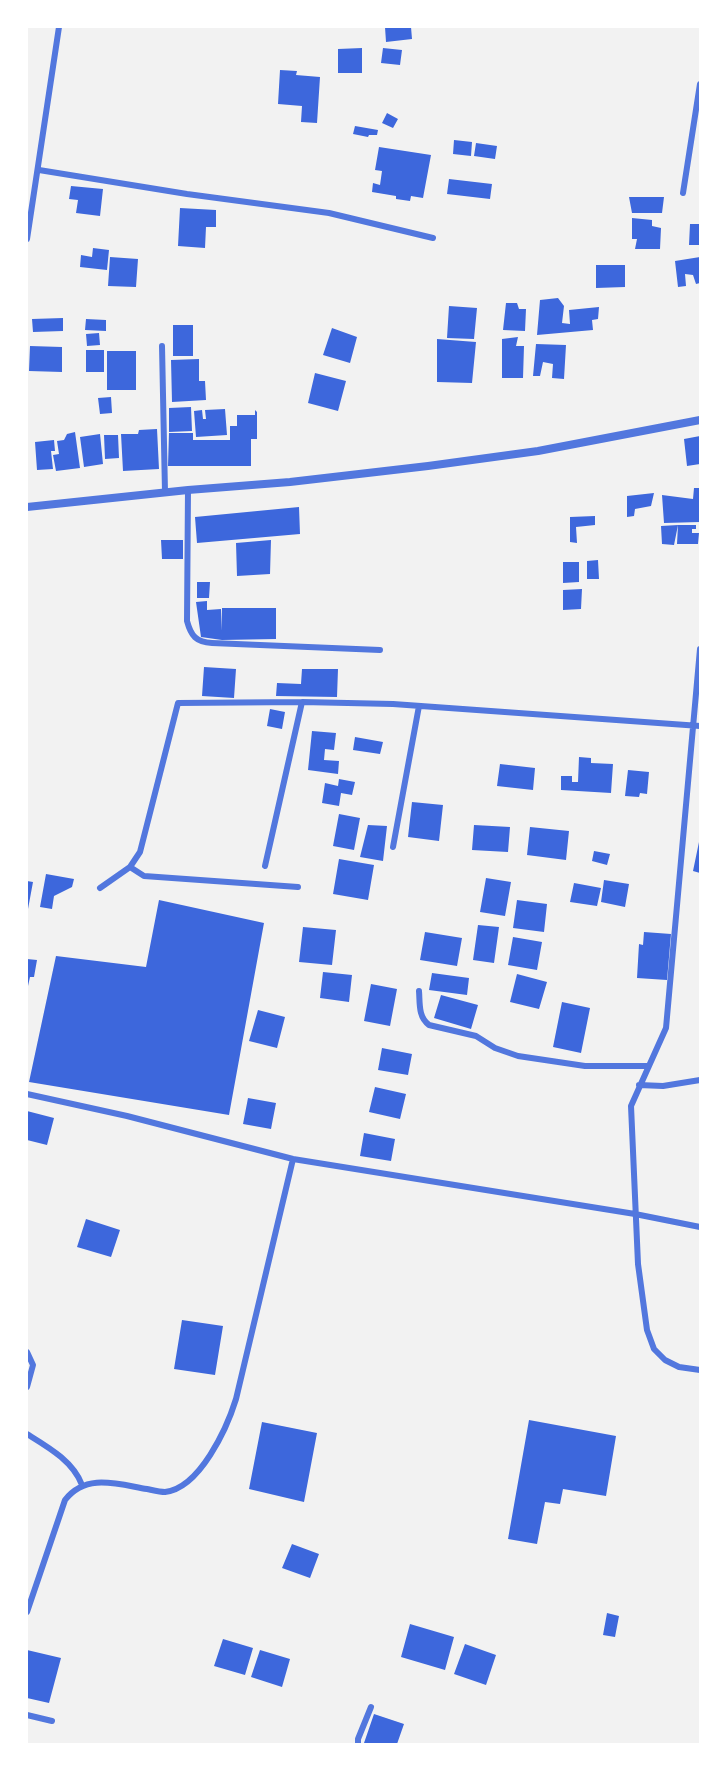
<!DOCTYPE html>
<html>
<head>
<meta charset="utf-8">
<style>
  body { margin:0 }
  #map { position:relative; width:727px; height:1771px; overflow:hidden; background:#f2f2f2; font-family:"Noto Sans",sans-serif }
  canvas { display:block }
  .frame { position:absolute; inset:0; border:28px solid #fff; pointer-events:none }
</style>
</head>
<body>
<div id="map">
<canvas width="727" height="1771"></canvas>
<div class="frame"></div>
</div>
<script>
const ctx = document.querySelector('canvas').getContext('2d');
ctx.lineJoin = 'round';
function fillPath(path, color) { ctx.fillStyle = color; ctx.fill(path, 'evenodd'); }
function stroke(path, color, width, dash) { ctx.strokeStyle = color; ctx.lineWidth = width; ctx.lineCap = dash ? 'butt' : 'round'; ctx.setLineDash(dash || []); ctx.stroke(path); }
const building = new Path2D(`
  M385,27H411L412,39L386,42Z
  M362,48V73H338V49Z
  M383,48L402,50L400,65L381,63Z
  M280,70L297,71L296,75L320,77L317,123L301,122L302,106L278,104Z
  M387,113L398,119L393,128L382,123Z
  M355,126L378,130L377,135H369L368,137L353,134Z
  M454,140L472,142L471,156L453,154Z
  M476,143L497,146L495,159L474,156Z
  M379,147L431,155L423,198L411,196L410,201L396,199V196L372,192L373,183L380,185L382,171L375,170Z
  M449,179L492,184L490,199L447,194Z
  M71,186L103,189L100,216L76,213L78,200L69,199Z
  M629,197H664L662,213H632Z
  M180,208L216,210V227H206L205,248L178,246Z
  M632,218L652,220V226L661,228L660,249H635L637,239H632Z
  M690,224H700V245H689Z
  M93,248L109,250L107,270L80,267L81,255L92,257Z
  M110,257L138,259L136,287L108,286Z
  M700,257V283L696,284L693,275L685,274L686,286L678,287L675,261Z
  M596,265H625V287L596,288Z
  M558,298L564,306L562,323L570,324L569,310L599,307L598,319L592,320L593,330L537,335L540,300Z
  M506,303H517L519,309H526L525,331L503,330Z
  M449,306L477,308L474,339L447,338Z
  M63,318V331L33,332L32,319Z
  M86,319L106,320V331L85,330Z
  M173,325H193V356H173Z
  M332,328L357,337L350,363L323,355Z
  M99,333L100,345L87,346L86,334Z
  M518,337L516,346H524L523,378H502V339Z
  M437,339L476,342L472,383L437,382Z
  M536,344L566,345L564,379L552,378L553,364L543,362L540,376H533Z
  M30,346L62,347V372L29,371Z
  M86,350H104V372H86Z
  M107,351H136V390H107Z
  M199,359V381H205L206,400L172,402L171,360Z
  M315,373L346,381L338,411L308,403Z
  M111,397L112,413L100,414L98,398Z
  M191,407L192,431L169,432V408Z
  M225,409L227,435L196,437L194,411L202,410L203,419H206L205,410Z
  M255,410L257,412V439H251V466H168L169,433H193V440H230V426H237V415H255Z
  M157,429L159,469L123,471L121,434H138L139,430Z
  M75,432L80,468L56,471L53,455L59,454L57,441L64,440L67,434Z
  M100,434L103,464L84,467L80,437Z
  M104,435H118L119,458L105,459Z
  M700,436V464L687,466L684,439Z
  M54,440L55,451H51L53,469L37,470L35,442Z
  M694,488H700V522L664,523L662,495L693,499Z
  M654,493L651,506L635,509L634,516L627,517V496Z
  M299,507L300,534L197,543L195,517Z
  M595,516V525L576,527L577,543L570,542V517Z
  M678,525H696V529H692V533H699L698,544H677Z
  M678,525L674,545L662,544L661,526Z
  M161,540H183V559H162Z
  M271,540L270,574L237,576L236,543Z
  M598,560L599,579H587V561Z
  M563,562H579V582L563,583Z
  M197,582H210L209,598H197Z
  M582,589L581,609L563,610V590Z
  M207,601V610L221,609L222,631V608H276V639L222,640L201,637L196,602Z
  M204,667L236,669L234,698L202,696Z
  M302,669H338L337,697L276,696L277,683L301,684Z
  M270,709L285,712L282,729L267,726Z
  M312,731L336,733L334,750L325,749L324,760L339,761L338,774L308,770Z
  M355,737L383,742L380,754L353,750Z
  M579,757L591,758V763L613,764L611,793L561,790V776H572V782H578Z
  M500,764L535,768L533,790L497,786Z
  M628,770L649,772L647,794L640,793L639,797L625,796Z
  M339,779L355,782L352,795L341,793L339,806L322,803L325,783L338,786Z
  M412,802L443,805L439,841L408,837Z
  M339,814L360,818L354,850L333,846Z
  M368,825L387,826L383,861L360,857Z
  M474,825L510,827L508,852L472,850Z
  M530,827L569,831L566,860L527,855Z
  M699,842H700V873L693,871Z
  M594,851L610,854L607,865L592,861Z
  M339,859L374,865L368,900L333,894Z
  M46,874L74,879L72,887L54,896L52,909L40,907Z
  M486,878L511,882L505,916L480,912Z
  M604,880L629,884L625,907L601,902Z
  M27,881L33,882L28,909H27Z
  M574,883L601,888L597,906L570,902Z
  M159,900L264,923L229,1115L29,1082L56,956L146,967Z
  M517,900L547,904L544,932L513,928Z
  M478,925L499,927L494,963L473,960Z
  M303,927L336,930L332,965L299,962Z
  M425,932L462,938L457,966L420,960Z
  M644,932L671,934L667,980L637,978L639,944L643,945Z
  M513,937L542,942L537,970L508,965Z
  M27,959L37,960L34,977H30L28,986Z
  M323,972L352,975L349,1002L320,998Z
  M432,973L469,978L467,995L429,990Z
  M517,974L547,982L539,1009L510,1002Z
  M371,984L397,989L390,1026L364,1021Z
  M441,995L478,1005L471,1029L434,1018Z
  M562,1002L590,1008L581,1053L553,1047Z
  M258,1010L285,1017L277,1048L249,1041Z
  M382,1048L412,1054L408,1075L378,1070Z
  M375,1087L406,1094L400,1119L369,1112Z
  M248,1098L276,1103L271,1129L243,1124Z
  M27,1111L54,1118L47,1145L27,1140Z
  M364,1133L395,1139L391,1161L360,1156Z
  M86,1219L120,1230L111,1257L77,1247Z
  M182,1320L223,1326L215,1375L174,1369Z
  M529,1420L616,1436L606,1496L563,1489L560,1504L545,1502L537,1544L508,1539Z
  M262,1422L317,1433L304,1502L249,1489Z
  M292,1544L319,1554L310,1578L282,1568Z
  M607,1613L619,1616L615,1637L603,1635Z
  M410,1624L454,1637L445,1670L401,1657Z
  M223,1639L253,1648L245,1675L214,1666Z
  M465,1644L496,1655L486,1685L454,1674Z
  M27,1650L61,1658L49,1703L27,1698Z
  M260,1650L290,1659L282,1687L251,1677Z
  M374,1714L404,1724L397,1744L364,1743Z`);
const minor = new Path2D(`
  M39,170L187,194L329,213L433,238
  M683,193L700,84
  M27,239L59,27
  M162,346L165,492
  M188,490L187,621C191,636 196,642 212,643L380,650
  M700,649L666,1028L631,1106L638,1264L647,1330L654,1349L665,1360L679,1367L700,1370
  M393,847L419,706
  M265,866L302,702L393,704L700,726
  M130,867L144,876L298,887
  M100,888L130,867L140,852L178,703L302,702
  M419,991C420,1003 418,1017 429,1025L476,1036L495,1048L518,1056L585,1066H647
  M639,1085L663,1086L700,1080
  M27,1094L127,1116L293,1159L635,1214L700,1227
  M27,1352L33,1365L27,1387
  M27,1434C48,1447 73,1461 82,1485
  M27,1612L65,1500C86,1473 117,1484 147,1489C152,1490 160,1492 165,1492C200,1488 227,1428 236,1399L293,1159
  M27,1715L52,1721
  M358,1744V1739L371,1707`);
const tertiary = new Path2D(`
  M27,507L188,490L290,482L428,466L538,451L700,420`);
fillPath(building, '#3d67dc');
stroke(minor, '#5277de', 6);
stroke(tertiary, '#5277de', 8);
</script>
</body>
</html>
